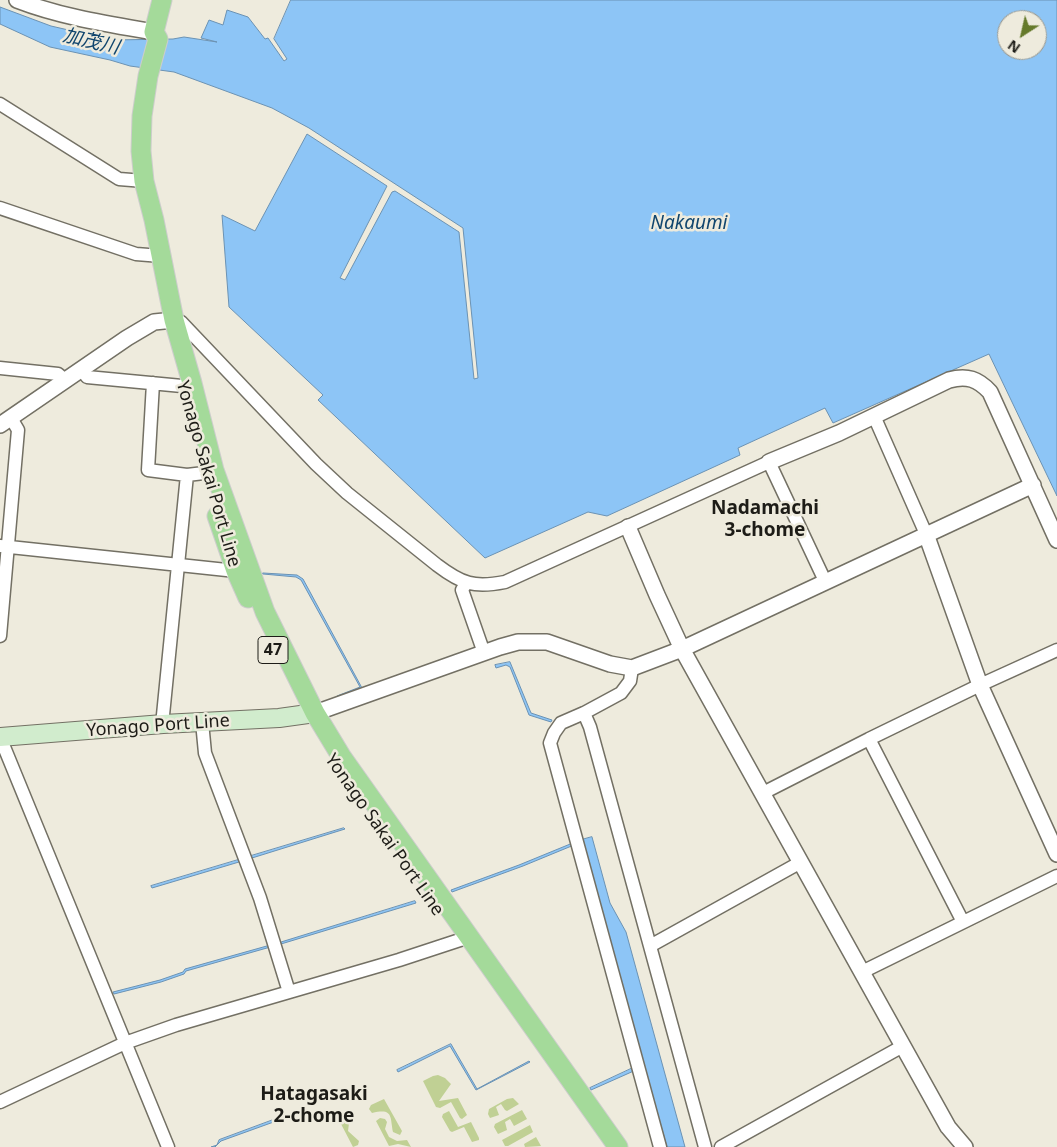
<!DOCTYPE html>
<html>
<head>
<meta charset="utf-8">
<style>
  body { margin:0 }
  #map { position:relative; width:1057px; height:1147px; overflow:hidden; background:#eeebdd; font-family:"Noto Sans",sans-serif }
  canvas { display:block }
  .north { position:absolute; left:997px; top:10px; width:50px; height:50px; box-sizing:border-box; background:#eeebdd; border:1px solid #9a988e; border-radius:50%; rotate:215deg; font-size:14px; font-weight:700; line-height:20px; text-align:center; color:#1d1c17 }
  .north::after { content:''; display:block; margin:auto; width:18px; height:22px; background:#657a2b; clip-path:polygon(50% 0,100% 100%,50% 72%,0 100%) }
</style>
</head>
<body>
<div id="map">
<canvas width="1057" height="1147"></canvas>
<div class="north">N</div>
</div>
<script>
const ctx = document.querySelector('canvas').getContext('2d');
ctx.lineJoin = 'round';
function fillPath(path, color) { ctx.fillStyle = color; ctx.fill(path, 'evenodd'); }
function stroke(path, color, width, dash) { ctx.strokeStyle = color; ctx.lineWidth = width; ctx.lineCap = dash ? 'butt' : 'round'; ctx.setLineDash(dash || []); ctx.stroke(path); }
function write(font, color, halo, rows, align = 'center') {
  ctx.font = font + ' "Noto Sans","Noto Sans JP",sans-serif'; ctx.lineWidth = 5; ctx.setLineDash([]); ctx.textBaseline = 'middle'; ctx.strokeStyle = halo; ctx.fillStyle = color; for (const [text, x, y, turn = 0] of rows) {
    ctx.save(); ctx.translate(x, y); ctx.rotate((+turn || 0) * Math.PI / 180); ctx.textAlign = isNaN(turn) ? turn : align; if (halo) ctx.strokeText(text, 0, 0); ctx.fillText(text, 0, 0); ctx.restore();
  }
}
const green = new Path2D(`
  M438,1075L445,1078L451,1084L439,1101L458,1098L467,1115L462,1119L460,1118L451,1102L440,1108L436,1107L423,1081L433,1076Z
  M513,1098L519,1104L507,1111L505,1110L501,1104L496,1107L499,1115L490,1118L488,1114L489,1109L507,1099Z
  M384,1099L402,1131L400,1135L393,1132C390,1116 393,1108 372,1113L369,1109L371,1105Z
  M522,1110L527,1119L514,1126L510,1119L505,1122L507,1130L498,1134L494,1127L495,1124Z
  M449,1111L458,1127L471,1122L479,1138V1140L472,1142L464,1127L452,1132L450,1131L442,1117L443,1114Z
  M349,1115L354,1118L349,1123L348,1131L359,1141L358,1145L353,1147L340,1122L342,1118Z
  M380,1118L385,1119L387,1122L385,1129L389,1137L397,1141L407,1140L411,1147L398,1144L389,1146L376,1121Z
  M530,1125L533,1132L508,1146H505L502,1140Z
  M536,1137L541,1146L525,1147L524,1144Z`);
const water = new Path2D(`
  M291,0H1057V496L989,354L833,423L825,408L738,448L740,455L607,516L588,512L485,558L318,400L323,395L229,307L222,215L255,231L307,134L387,186L340,278L345,280L392,192L395,191L459,232L474,379L478,378L463,228L309,128L272,108L174,72L130,66L110,60L50,47L0,24V7L51,26L112,40L173,39L184,37L217,42L201,38L209,20L223,25L227,10L248,17L265,39L268,38L284,61L287,59L274,39ZM1007,20H1037V50H1007Z
  M263,573L297,575L303,579L362,688L338,697L337,696L360,687L301,580L296,577L263,574Z
  M510,662L531,713L552,720L551,722L529,715L510,667L506,665L496,668L495,665Z
  M344,828L345,829L252,858L251,856Z
  M592,837L610,903L626,932L685,1147H667L644,1067L574,845L523,866L452,892L451,890L519,865L580,840Z
  M238,860L239,862L152,888L151,886Z
  M415,901L416,903L281,944L186,971L184,974L161,982L114,994L113,992L160,980L183,972L185,969L281,942Z
  M451,1044L477,1089L529,1061L530,1062L476,1090L450,1046L398,1072L397,1070Z
  M635,1067L636,1070L591,1090L590,1088Z
  M292,1113L293,1115L221,1141L215,1147H211L217,1145L219,1140Z`);
const minor = new Path2D(`
  M0,104L119,179L144,181
  M0,208L136,254L161,256
  M174,320L181,322L316,464L347,493L437,565C462,584 474,588 505,582L769,462L825,581
  M0,368L58,374L66,381
  M82,370L87,377L182,386
  M153,383L148,470L187,475L204,473
  M874,416L926,534
  M0,546L236,571
  M466,583L462,590L484,653
  M0,636L18,430L11,418
  M632,668L630,681L621,693L584,713L561,723L554,733L550,743L660,1147
  M584,713L590,727L705,1147
  M202,722L205,753L260,898L289,992
  M163,724V715L187,475
  M0,737L168,1147
  M869,739L980,685L1057,650
  M763,793L869,739L963,922
  M650,946L801,862
  M862,972L1057,876
  M0,1102L125,1043L176,1025L399,960L469,937
  M721,1147L903,1046`);
const tertiary = new Path2D(`
  M17,0C61,17 108,24 154,32
  M0,425L127,338L154,322L174,320
  M769,462L839,433L949,380C967,375 978,379 990,392L1057,540
  M628,527L657,595L682,649L948,1127L965,1147
  M926,534L980,685L1057,854
  M315,713L500,647L518,642H547L610,664L632,668L682,649L1033,485`);
const secondary = new Path2D(`
  M0,737L163,724L279,718L315,713`);
const primary = new Path2D(`
  M162,0L154,32L158,39L148,76L142,116L141,151L144,181L154,220L174,320L192,383L214,470L265,612L315,713L341,756L618,1147
  M217,516L236,571L248,598`);
const shields = [
  [273,650,30]
];
const shieldNames = [
  ["47",273,650]
];
const streetNames = [
  ["Yonago Sakai Port Line",208,474,74],
  ["Yonago Port Line",158,726,-4],
  ["Yonago Sakai Port Line",384,835,55]
];
const waterNames = [
  ["加茂川",91,42,13],
  ["Nakaumi",689,224]
];
const neighbourhoodNames = [
  ["Nadamachi",765,509],
  ["3-chome",765,531],
  ["Hatagasaki",314,1095],
  ["2-chome",314,1117]
];
fillPath(green, '#c0d094');
fillPath(water, '#8dc5f6');
stroke(water, '#6b92b3', 1);
stroke(minor, '#737064', 15);
stroke(tertiary, '#737064', 18);
stroke(secondary, '#737064', 20);
stroke(primary, '#cdcdcc', 21);
stroke(minor, '#fff', 12);
stroke(tertiary, '#fff', 15);
stroke(secondary, '#d1eccd', 18);
stroke(primary, '#a4da9a', 19);
for (const [x, y, w] of shields) { const box = new Path2D(); box.roundRect(x - w / 2, y - 13.5, w, 27, 4); ctx.fillStyle = '#eeebdd'; ctx.fill(box); stroke(box, '#1d1c17', 1); }
write('bold 16px', '#1d1c17', null, shieldNames);
write('18px', '#1d1c17', '#eeebdd', streetNames);
write('italic 19px', '#11466e', '#eeebdd', waterNames);
write('bold 19px', '#1d1c17', '#eeebdd', neighbourhoodNames);
</script>
</body>
</html>
